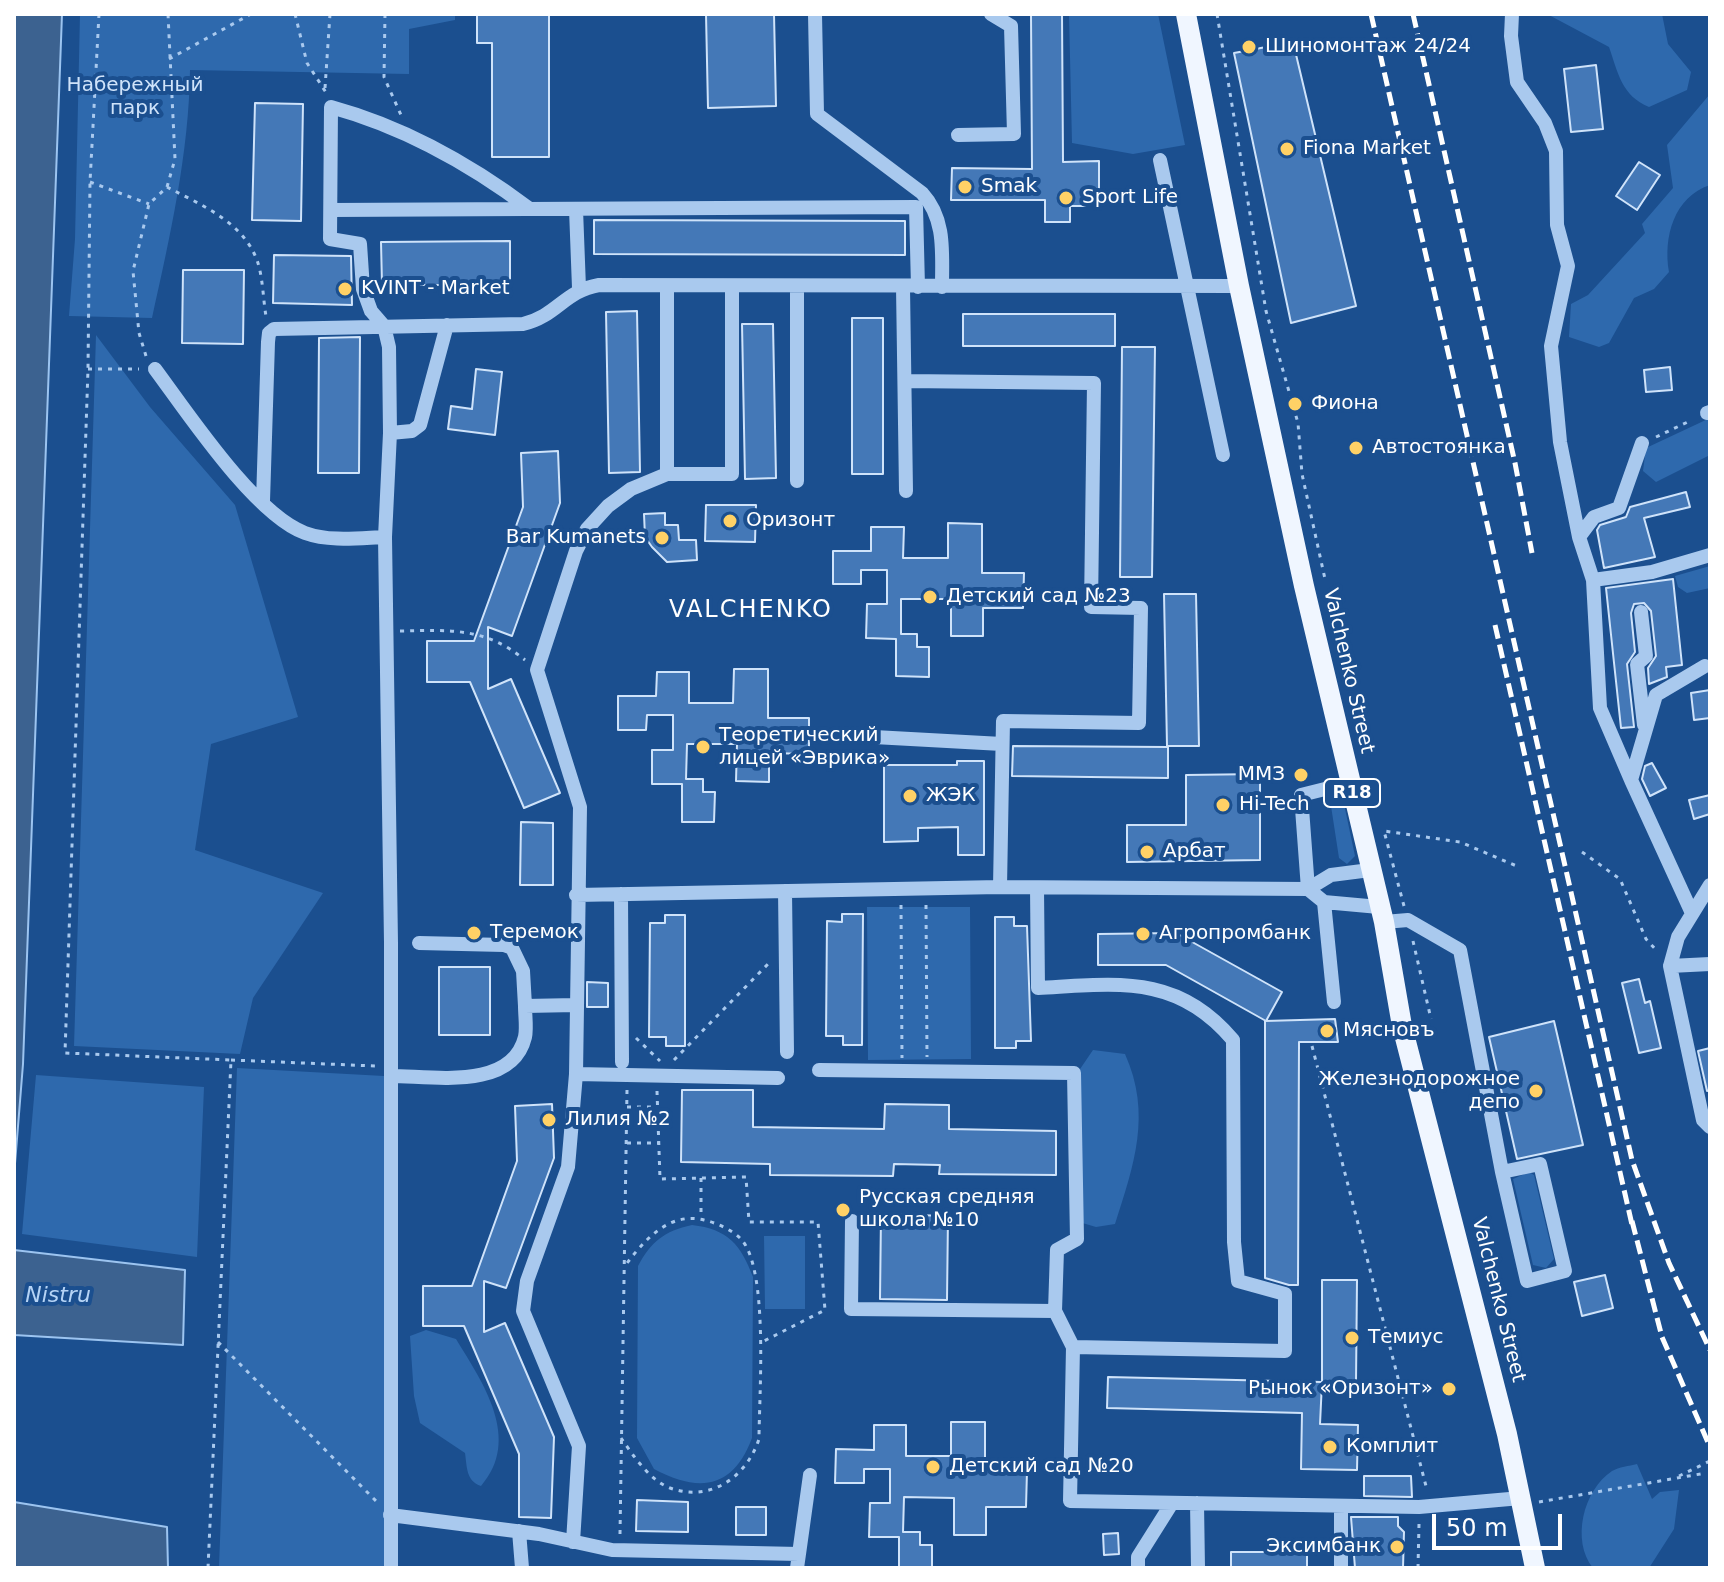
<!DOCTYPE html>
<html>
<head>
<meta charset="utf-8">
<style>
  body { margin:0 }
  #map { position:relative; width:1724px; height:1582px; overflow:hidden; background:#1b4f8f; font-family:"DejaVu Sans",sans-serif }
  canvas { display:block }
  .frame { position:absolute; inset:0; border:16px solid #fff; pointer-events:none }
  .scale { position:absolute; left:1432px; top:1514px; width:130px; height:36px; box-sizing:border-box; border:4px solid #fff; border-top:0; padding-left:10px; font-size:24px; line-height:28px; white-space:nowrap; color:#fff; -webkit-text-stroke:6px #1b4f8f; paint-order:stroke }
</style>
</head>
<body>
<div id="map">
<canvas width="1724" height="1582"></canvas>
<div class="frame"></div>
<div class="scale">50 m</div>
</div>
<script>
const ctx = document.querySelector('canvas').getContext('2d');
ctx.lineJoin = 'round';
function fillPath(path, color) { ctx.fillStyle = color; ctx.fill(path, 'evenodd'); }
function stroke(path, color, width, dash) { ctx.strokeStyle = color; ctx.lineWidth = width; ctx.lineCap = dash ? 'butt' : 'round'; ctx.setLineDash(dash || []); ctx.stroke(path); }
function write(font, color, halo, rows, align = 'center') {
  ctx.font = font + ' "DejaVu Sans",sans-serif'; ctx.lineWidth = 8; ctx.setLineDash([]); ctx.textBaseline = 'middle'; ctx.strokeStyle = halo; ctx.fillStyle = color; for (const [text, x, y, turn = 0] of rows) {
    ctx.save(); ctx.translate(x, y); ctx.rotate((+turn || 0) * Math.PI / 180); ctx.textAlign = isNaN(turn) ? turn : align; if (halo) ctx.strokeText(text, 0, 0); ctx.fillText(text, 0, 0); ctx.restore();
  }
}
const green = new Path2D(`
  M80,14H455V20L409,29V74L190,70C189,153 170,237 152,318L69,316L75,239Z
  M1069,14H1158L1185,145L1133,154L1072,143Z
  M1547,14H1662L1668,44L1691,72L1687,90L1649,107C1622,96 1618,73 1609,47Z
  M1710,94V185C1674,197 1663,237 1669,272L1654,289L1634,298L1609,343L1599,347L1569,337L1571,304L1588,295L1645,233L1642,224L1673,188L1667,145Z
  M96,335L150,407L235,505L298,717L211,744L195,850L323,893L253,998L240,1054L74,1046Z
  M1710,418V455L1656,482L1643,471L1646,448Z
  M1710,566V588L1687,593L1678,587L1675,576Z
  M1344,804L1355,856L1347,864L1339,858L1331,806Z
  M867,907H970L971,1059L868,1060Z
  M1093,1050L1125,1054C1152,1114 1134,1165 1115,1224L1096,1227L1079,1222L1078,1072Z
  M237,1068L384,1076V1568H219Z
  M36,1075L204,1087L197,1257L22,1234Z
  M1529,1172L1534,1175L1554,1259L1546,1268L1533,1265L1513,1179Z
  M692,1225C728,1229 741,1245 753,1277L752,1438C733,1489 699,1493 654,1469L637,1438L638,1266C651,1242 664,1231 692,1225Z
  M764,1236H805V1309H765Z
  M426,1330L456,1339C483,1383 522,1439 481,1486C466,1481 467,1467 465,1453L420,1423L414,1396L410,1336Z
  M1637,1464L1652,1499L1660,1492L1679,1490L1674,1529L1649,1568H1593C1571,1541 1583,1490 1612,1471C1619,1467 1629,1466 1637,1464Z`);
const water = new Path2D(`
  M14,14H62L23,1064L14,1176Z
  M14,1250L185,1270L183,1345L14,1335Z
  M14,1502L167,1527L168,1568H14Z`);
const building = new Path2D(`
  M477,14H549V157H492V43H477Z
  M706,14H774L776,106L708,108Z
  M1031,14H1062L1063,162L1099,161V190L1087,191V206H1070V222H1045V200H951L952,168L1032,169Z
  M1293,42L1356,306L1291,323L1234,53Z
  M1596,65L1603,129L1571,132L1564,69Z
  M255,103L303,104L301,221L252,220Z
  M1639,162L1660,175L1637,210L1616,196Z
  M594,220L905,221V255L594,254Z
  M510,241V285H382L381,242Z
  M274,255L351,256L352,305L273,303Z
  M183,270H244L243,344L182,343Z
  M637,311L640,472L609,473L606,312Z
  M963,314H1115V346H963Z
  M852,318H883V474H852Z
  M742,324H773L776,478L745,479Z
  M360,337L359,473H318L319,338Z
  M1122,347H1155L1152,577H1120Z
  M1670,367L1672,390L1646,392L1644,370Z
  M476,369L502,372L495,435L448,429L451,406L472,409Z
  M558,451L560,503L512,636L488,627V689L511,679L560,793L524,808L470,682H427V641H474L523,507L521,453Z
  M1686,492L1690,507L1644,518L1655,557L1604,568L1597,530L1600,525L1626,517L1630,507Z
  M706,505H756L755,542L705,541Z
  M665,513V525H678L679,540H696L697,560L667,562L652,547L645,537L644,514Z
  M948,523L982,524V573H1024L1023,608H983V636H951V599H901V634H917V647H929V677L896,676V639L866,638L867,604H887V570H861V584H833V551H871V527H904L903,558H948Z
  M1673,579L1682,665L1666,667L1667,677L1649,684L1648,668L1656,656L1651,611L1644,603L1634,604L1631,613L1635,652L1627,664L1634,727L1621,728L1606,588Z
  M1164,594H1196L1199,746H1167Z
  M734,669H768V718H809V754L769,753V782L736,781L737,744H687L686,779H703V792H715L714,822H682V784H652V750H673V715H647L646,730H618V696H656L657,672H689V703H733Z
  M1710,690V718L1694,720L1691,693Z
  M1013,746L1168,747V778L1012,776Z
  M957,761H984V855H958V827L918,828V841L884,842V765H957Z
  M1652,763L1666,788L1650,796L1642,779L1645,766Z
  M1260,774V860L1127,862V825H1186V775Z
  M1710,795V814L1694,819L1689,800Z
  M521,822L553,823V885H520Z
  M842,914H863L862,1045H843V1036H826L827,921L842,922Z
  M665,915H685V1046H666V1037H649L650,923H665Z
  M995,917H1014V926H1027L1031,1041H1016V1048H995Z
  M1176,933L1282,992L1266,1021L1166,965H1098V934Z
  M439,967H490V1035H439Z
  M1639,979L1645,1003L1650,1001L1661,1048L1639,1053L1622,983Z
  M587,982L608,983V1007H587Z
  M1335,1019L1338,1042H1299L1298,1285H1289L1265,1278V1021Z
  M1554,1021L1583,1145L1517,1159L1489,1037Z
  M1710,1048V1090L1707,1091L1698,1051Z
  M682,1090H753V1127L884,1129L885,1104L949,1105V1129L1056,1131V1175L939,1174L940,1165L894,1164L893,1176L770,1175V1164L681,1162Z
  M552,1104L554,1158L506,1288L484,1281V1332L505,1323L554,1437L551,1518L519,1517V1454L464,1326H423V1286H472L517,1161L515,1106Z
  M881,1214L948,1216L947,1300L880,1299Z
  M1605,1275L1613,1308L1582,1316L1574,1282Z
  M1322,1280H1357L1356,1382H1322Z
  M1108,1377L1322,1382L1320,1424L1358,1425L1357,1470L1301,1469L1302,1413L1107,1408Z
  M951,1422H985V1471H1027L1026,1507H986V1535H954V1498L904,1497L903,1532H920V1545H932V1568H899V1537H869L870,1503H890V1469H864V1483H835L836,1449L874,1450V1425H906V1456H951Z
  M1364,1476H1411L1412,1497L1364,1496Z
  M637,1500L688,1502V1532L636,1531Z
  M736,1507H766V1535H736Z
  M1351,1517H1398V1526L1404,1532L1403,1568H1355Z
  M1118,1533L1119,1554L1104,1555L1103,1534Z
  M1231,1552H1307V1568H1231Z`);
const path = new Path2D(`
  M99,14L90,182L88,369L65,1053L231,1060L208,1568
  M295,14L307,63L327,94
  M385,14L384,77L401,115
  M1217,14L1266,311L1298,423L1302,474L1325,579
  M169,59L251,14
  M325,88L330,14
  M90,182L149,204
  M167,187C201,205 242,221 257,260C263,277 263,299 266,316
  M146,356L139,333L133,271L149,204L167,187L175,159L168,14
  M88,369H139
  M1656,437L1692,420
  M400,631C450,630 485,627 525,660
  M1582,852L1620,879L1646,939L1657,951
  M901,905L902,1058
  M926,905L927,1057
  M1404,906L1384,831L1460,842L1519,867
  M1413,941L1431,1019
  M636,1038L660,1061
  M1312,1046L1427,1490
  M231,1060L375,1066
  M674,1060L769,963
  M657,1091L660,1179L746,1177L749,1222H818L825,1310L760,1343
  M627,1107H657
  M627,1143H659
  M701,1178V1218
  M218,1342L376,1501
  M621,1438C633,1455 649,1480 670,1488C711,1503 747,1476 759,1439C759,1396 769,1269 741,1239C732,1230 717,1223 704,1220C668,1211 643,1242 624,1267
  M1679,1476L1710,1461
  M1539,1502L1706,1473
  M620,1534L627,1090
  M1418,1568L1419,1524`);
const minor = new Path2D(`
  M815,14L817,114L922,193C946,219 942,253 942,287
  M1512,14L1511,36L1517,82L1545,123L1556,151L1557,225L1568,266L1551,346L1560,442L1579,537L1593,580
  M958,135L1014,134L1011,26L991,14
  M1160,160L1223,455
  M576,209L579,288
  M331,210L916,207L918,287
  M667,286V474H732V286
  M797,286V481
  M903,287L906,491
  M155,369C187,412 255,515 305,533C330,542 359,538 385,537
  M905,381L1094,383L1091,607L1141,608L1139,723L1003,721L1000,887
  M1707,413L1710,412
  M390,433L412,431L420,425L447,325
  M263,501L268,342L269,333L274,329L523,324C557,316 564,291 599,285L1239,286
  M1579,537L1594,517L1619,508L1642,443
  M1641,612L1646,656L1637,664L1644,725
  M874,737L1002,744
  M1631,780L1600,708L1593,580L1652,572L1710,555
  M1349,783L1301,795L1308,889L1324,902L1379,907
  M1710,885L1678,937L1670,966L1703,1120L1710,1127
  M1037,888L1038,988C1116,984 1177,973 1233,1040L1234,1242L1238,1281L1285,1294V1351L1073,1347L1070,1501L1419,1507L1521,1498
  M785,891L787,1052
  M621,894L622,1062
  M576,895L1000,887L1308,889L1331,875L1370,870
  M1324,902L1334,1002
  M1691,911L1631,780L1656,695L1705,666
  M1384,922L1408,920L1460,950L1502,1172L1527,1281L1565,1271L1540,1164L1502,1172
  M419,943L504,945L512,948L523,971L525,1006
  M1670,966L1710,964
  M819,1070L1074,1073L1077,1239L1057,1250L1055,1311L1073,1347
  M576,1074L778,1078
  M391,1076C432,1076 512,1091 525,1037C527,1028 525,1016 525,1006L576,1005
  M852,1221L851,1309L1055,1311
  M1197,1503L1198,1568
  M1341,1506V1568
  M390,1515L539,1534L612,1550L799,1554L797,1568
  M519,1531L522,1568
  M573,1542L579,1446L523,1311L527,1281L568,1167L576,1074L580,807L537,670L576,551L587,529L608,506L631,489L667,474
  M799,1554L810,1475
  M391,1568V943L385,537L390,433L389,347L384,326L371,311L363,289L360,244L330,239L331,107C404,127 470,164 530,209
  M1138,1568V1557L1172,1503`);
const major = new Path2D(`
  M1186,14L1239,286L1304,586L1384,922L1402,1026L1507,1434L1535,1568`);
const rail = new Path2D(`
  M1371,14L1632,1160L1669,1263L1710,1350
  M1413,14L1515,463L1532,553
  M1495,625L1633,1229
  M1632,1221L1662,1337L1710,1447`);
const markers = [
  [1249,47,8,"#ffd166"],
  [1287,149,8,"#ffd166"],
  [965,187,8,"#ffd166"],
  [1066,198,8,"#ffd166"],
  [345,289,8,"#ffd166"],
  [1295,404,8,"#ffd166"],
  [1356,448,8,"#ffd166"],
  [730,521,8,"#ffd166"],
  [662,538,8,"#ffd166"],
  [930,597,8,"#ffd166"],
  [703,747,8,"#ffd166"],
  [1301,775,8,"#ffd166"],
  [910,796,8,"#ffd166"],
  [1223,805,8,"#ffd166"],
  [1147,852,8,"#ffd166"],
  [474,933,8,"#ffd166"],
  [1143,934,8,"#ffd166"],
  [1327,1031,8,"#ffd166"],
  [1536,1091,8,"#ffd166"],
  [549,1120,8,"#ffd166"],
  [843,1210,8,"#ffd166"],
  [1352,1338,8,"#ffd166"],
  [1449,1389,8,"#ffd166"],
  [1330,1447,8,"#ffd166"],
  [933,1467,8,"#ffd166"],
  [1397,1547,8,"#ffd166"]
];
const shields = [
  [1352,793,56]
];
const shieldNames = [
  ["R18",1352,793]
];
const poiNames = [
  ["Шиномонтаж 24/24",1265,47],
  ["Fiona Market",1303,149],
  ["Smak",981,187],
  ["Sport Life",1082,198],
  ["KVINT - Market",361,289],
  ["Фиона",1311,404],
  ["Автостоянка",1372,448],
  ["Оризонт",746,521],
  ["Bar Kumanets",646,538,"right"],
  ["Детский сад №23",946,597],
  ["Теоретический",719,736],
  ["лицей «Эврика»",719,759],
  ["ММЗ",1285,775,"right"],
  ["ЖЭК",926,796],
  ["Hi-Tech",1239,805],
  ["Арбат",1163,852],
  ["Теремок",490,933],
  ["Агропромбанк",1159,934],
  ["Мясновъ",1343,1031],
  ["Железнодорожное",1520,1080,"right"],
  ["депо",1520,1103,"right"],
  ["Лилия №2",565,1120],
  ["Русская средняя",859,1198],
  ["школа №10",859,1221],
  ["Темиус",1368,1338],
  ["Рынок «Оризонт»",1433,1389,"right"],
  ["Комплит",1346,1447],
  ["Детский сад №20",949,1467],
  ["Эксимбанк",1381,1547,"right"]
];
const parkNames = [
  ["Набережный",135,86],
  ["парк",135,109]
];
const streetNames = [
  ["Valchenko Street",1348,671,77],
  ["Valchenko Street",1498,1300,76]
];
const waterNames = [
  ["Nistru",58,1296]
];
const quarterNames = [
  ["VALCHENKO",751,611]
];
fillPath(green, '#2e69ad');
fillPath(water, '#3c6290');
stroke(water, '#9cc4f0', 2);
fillPath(building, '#4478b7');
stroke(building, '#cfe3fa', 2);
stroke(path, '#a9c9ee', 3, [4, 6]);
stroke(minor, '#a9c9ee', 14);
stroke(major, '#f0f6ff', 20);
stroke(rail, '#fff', 5, [14, 6]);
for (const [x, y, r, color] of markers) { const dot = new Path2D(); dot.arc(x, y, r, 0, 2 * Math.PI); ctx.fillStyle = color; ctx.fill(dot); stroke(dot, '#1b4f8f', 3); }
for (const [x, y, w] of shields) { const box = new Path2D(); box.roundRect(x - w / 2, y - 14, w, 28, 6); ctx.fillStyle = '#1b4f8f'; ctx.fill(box); stroke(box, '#fff', 2); }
write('bold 18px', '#fff', null, shieldNames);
write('20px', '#fff', '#1b4f8f', poiNames, 'left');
write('20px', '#cfe3fa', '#1b4f8f', parkNames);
write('20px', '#fff', '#1b4f8f', streetNames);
write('italic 22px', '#b5d3f5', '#1b4f8f', waterNames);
ctx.letterSpacing = '2px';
write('24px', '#fff', '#1b4f8f', quarterNames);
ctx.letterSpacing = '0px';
</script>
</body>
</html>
